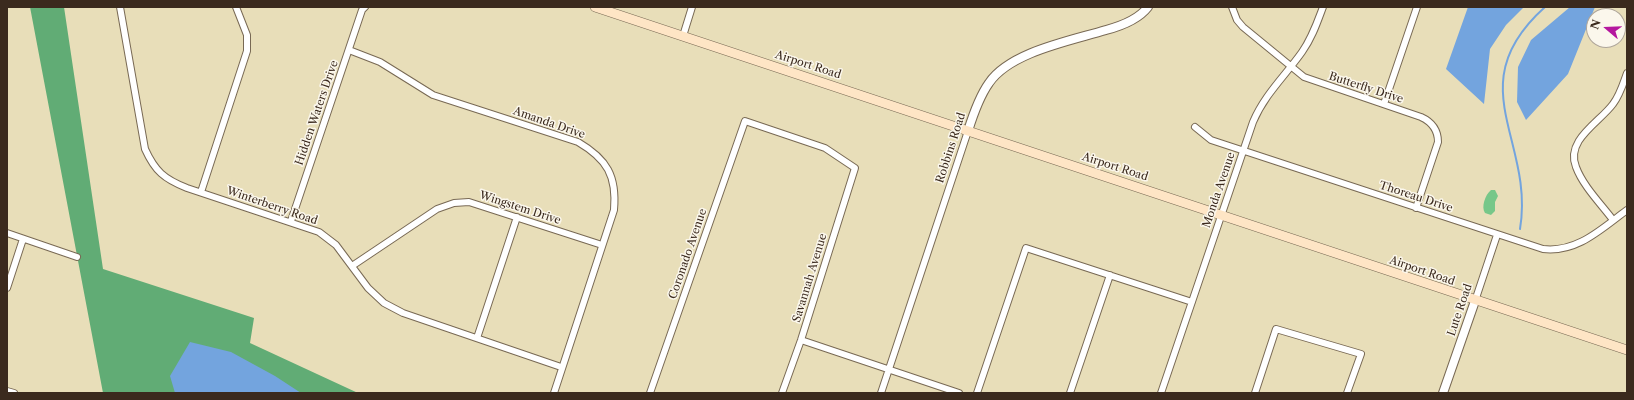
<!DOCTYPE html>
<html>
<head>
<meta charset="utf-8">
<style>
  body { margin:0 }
  #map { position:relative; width:1634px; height:400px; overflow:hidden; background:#e8deb9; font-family:"Libre Caslon Text",serif }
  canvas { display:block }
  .frame { position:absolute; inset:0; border:8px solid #3b2a1e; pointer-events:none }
  .north { position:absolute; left:1586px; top:8px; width:40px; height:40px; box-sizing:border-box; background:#fbf7ec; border:1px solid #aea59a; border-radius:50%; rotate:289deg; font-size:11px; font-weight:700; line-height:16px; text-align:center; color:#3b2a1e }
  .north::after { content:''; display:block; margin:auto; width:14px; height:18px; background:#b5179e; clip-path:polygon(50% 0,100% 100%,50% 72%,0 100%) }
</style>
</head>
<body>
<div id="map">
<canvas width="1634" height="400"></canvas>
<div class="frame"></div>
<div class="north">N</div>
</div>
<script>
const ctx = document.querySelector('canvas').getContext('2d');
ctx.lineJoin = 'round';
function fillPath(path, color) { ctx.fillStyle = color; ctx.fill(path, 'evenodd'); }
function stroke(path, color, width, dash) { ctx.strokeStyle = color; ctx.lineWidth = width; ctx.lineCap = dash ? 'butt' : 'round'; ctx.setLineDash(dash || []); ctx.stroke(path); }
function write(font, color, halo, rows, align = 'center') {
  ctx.font = font + ' "Libre Caslon Text",serif'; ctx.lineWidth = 3; ctx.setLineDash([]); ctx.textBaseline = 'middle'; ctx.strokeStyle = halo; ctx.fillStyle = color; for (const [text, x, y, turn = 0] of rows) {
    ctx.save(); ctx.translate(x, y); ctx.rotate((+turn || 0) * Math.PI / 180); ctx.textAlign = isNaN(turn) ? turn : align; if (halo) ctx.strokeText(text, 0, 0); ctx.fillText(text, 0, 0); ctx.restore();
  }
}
const green = new Path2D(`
  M1491,190H1495L1498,196L1495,202V211L1491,215L1485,213C1481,207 1485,195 1491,190Z`);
const forest = new Path2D(`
  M30,7H64L103,269L254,318L250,343L358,393H103Z`);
const water = new Path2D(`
  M1468,7H1524L1506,25L1490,49L1484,104L1446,69Z
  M1570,7H1595L1568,74L1526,120L1517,102L1518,67L1531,40Z
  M190,342L231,352L275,376L301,393H175L170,376Z`);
const stream = new Path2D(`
  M1520,229C1535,140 1458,85 1545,7`);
const minor = new Path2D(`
  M120,7L145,149C155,171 164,179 187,188L319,232L336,245L368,288L384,303L403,313L561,367
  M1232,7L1237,20L1243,27L1304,77L1421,117C1432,122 1438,130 1438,142L1416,208
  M683,36L692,7
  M349,50L380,62L433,95L578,142C607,159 617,176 614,210L554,393
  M1384,104L1417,7
  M1195,127L1211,140L1543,249C1577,253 1601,229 1627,210
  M201,192L247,51V35L236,7
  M1613,220C1601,204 1583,186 1576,167C1565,140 1600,122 1613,104C1620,95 1623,84 1627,73
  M291,221L362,10L365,7
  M7,233L77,257
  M352,266L437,209L454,203L469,202L602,245
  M7,288L23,239
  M1475,301L1497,235
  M477,338L517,217
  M801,340L959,393
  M7,391L14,393
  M650,393L745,121L825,148L855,168L801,340L782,393
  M881,393L968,131
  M977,393L1026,248L1192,302
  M1070,393L1110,275
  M1161,393L1253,122C1265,94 1285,76 1302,52C1312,38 1317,23 1323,7
  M1255,393L1276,329L1361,354L1347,393`);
const tertiary = new Path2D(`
  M968,131C973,115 979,97 989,83C1010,52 1070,41 1106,30C1121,26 1138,20 1148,7
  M1443,393L1475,301`);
const secondary = new Path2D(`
  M595,7L1627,350`);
const streetNames = [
  ["Airport Road",808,65,18],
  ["Butterfly Drive",1366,88,18],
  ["Hidden Waters Drive",317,113,-71],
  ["Amanda Drive",549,123,19],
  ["Robbins Road",951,148,-72],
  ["Airport Road",1115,167,18],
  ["Monda Avenue",1219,190,-71],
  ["Thoreau Drive",1416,197,18],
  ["Winterberry Road",272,206,19],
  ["Wingstem Drive",520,208,18],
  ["Coronado Avenue",688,254,-71],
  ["Airport Road",1422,271,19],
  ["Savannah Avenue",810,278,-73],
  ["Lute Road",1460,310,-71]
];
fillPath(green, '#77c789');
fillPath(forest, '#61ac75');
fillPath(water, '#73a4de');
stroke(stream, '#73a4de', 2);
stroke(minor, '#786954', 8);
stroke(tertiary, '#786954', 10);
stroke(secondary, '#786954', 10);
stroke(minor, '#fff', 6);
stroke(tertiary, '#fff', 8);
stroke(secondary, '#fee5c5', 9);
write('11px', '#3b2a1e', '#fbf7ec', streetNames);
</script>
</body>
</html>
